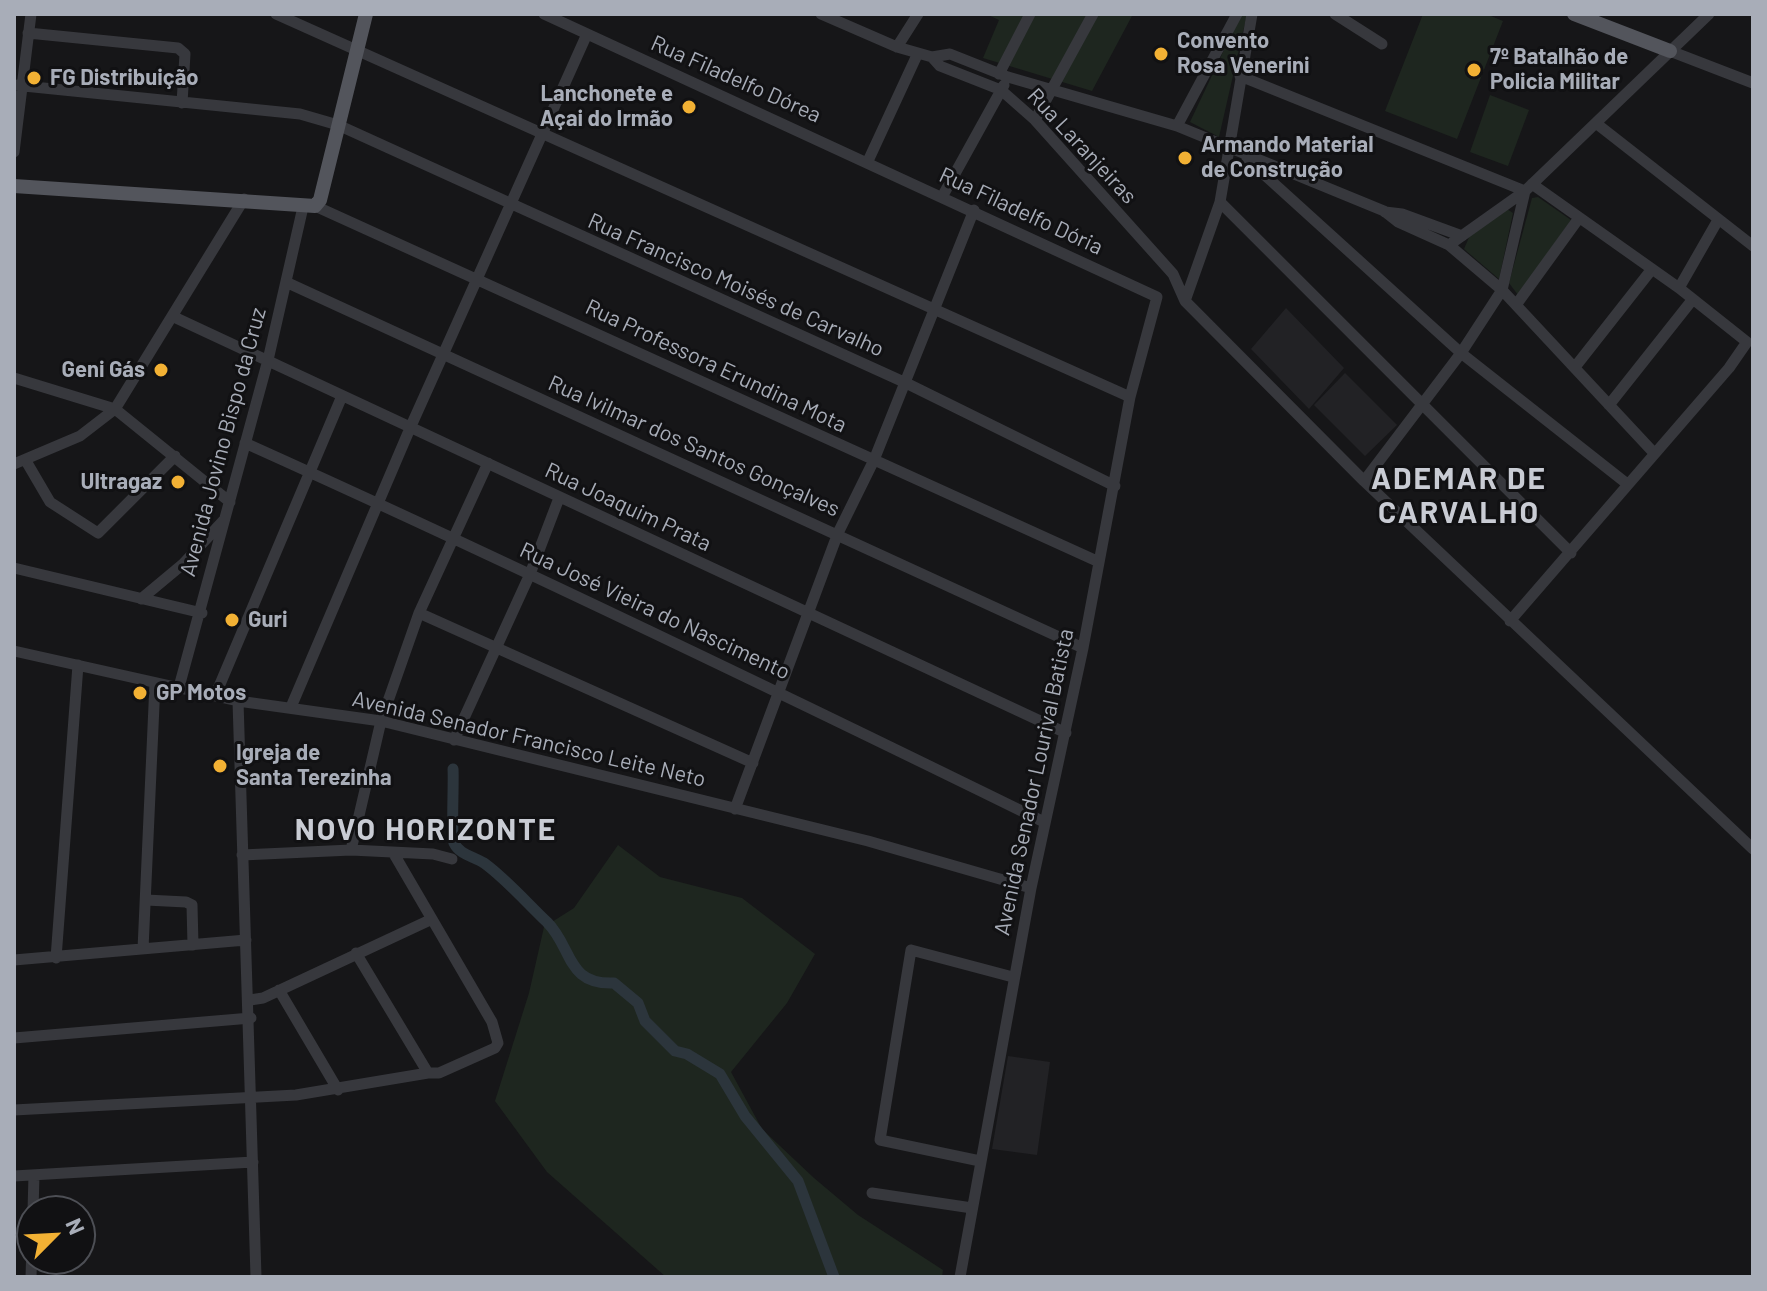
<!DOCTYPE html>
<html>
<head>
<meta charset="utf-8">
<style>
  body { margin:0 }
  #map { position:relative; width:1767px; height:1291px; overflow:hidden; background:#161618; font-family:Barlow,sans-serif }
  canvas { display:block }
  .frame { position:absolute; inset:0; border:16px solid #a8adb8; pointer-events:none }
  .north { position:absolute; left:16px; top:1195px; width:80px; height:80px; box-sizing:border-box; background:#111113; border:2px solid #4d4f55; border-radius:50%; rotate:66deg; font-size:22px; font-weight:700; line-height:32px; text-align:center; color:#a8adb8 }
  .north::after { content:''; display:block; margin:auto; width:28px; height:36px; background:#f2b134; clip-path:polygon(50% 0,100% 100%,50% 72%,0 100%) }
</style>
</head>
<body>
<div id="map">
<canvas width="1767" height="1291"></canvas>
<div class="frame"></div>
<div class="north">N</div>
</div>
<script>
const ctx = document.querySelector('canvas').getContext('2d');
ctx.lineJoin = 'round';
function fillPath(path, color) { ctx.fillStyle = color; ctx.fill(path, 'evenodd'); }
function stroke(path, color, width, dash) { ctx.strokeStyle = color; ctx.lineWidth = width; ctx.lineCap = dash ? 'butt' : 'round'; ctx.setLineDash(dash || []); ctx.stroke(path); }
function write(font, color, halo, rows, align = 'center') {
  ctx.font = font + ' Barlow,sans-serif'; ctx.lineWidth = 6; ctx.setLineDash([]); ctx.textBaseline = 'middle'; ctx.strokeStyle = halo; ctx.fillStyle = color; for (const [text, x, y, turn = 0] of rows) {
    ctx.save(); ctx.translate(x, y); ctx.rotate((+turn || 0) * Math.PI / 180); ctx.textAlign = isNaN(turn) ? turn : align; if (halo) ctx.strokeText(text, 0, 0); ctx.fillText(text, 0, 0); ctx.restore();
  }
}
const built = new Path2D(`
  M1286,308L1344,368L1309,409L1251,349Z
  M1345,373L1397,425L1365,456L1314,405Z
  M1008,1056L1050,1062L1037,1155L992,1149Z`);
const green = new Path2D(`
  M986,14H1133L1092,91L983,58L999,20Z
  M1241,14H1247L1219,137L1190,122Z
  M1423,14H1486L1503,21L1457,139L1385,111Z
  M1490,95L1529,110L1508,166L1470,152Z
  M1538,197L1571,220L1518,295L1509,283L1532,198Z
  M1507,209L1513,213L1499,279L1464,249L1470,235Z
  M618,845L660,877L742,898L815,954L787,1003L731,1072L762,1129L814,1178L858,1215L943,1270L942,1277H666L547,1172L495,1101L529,993L544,927L574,908Z`);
const canal = new Path2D(`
  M453,769C454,782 451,835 454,843C460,855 473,856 484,863C505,878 528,904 547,922C573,948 566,985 614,983L638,1003L645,1021L675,1051L687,1054L720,1074L745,1116L798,1181L834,1277`);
const minor = new Path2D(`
  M276,14L1130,397
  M544,14L1157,297
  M821,14L897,47L932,57L940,66L1001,90L1035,120L1173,274L1185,301L1364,481L1753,849
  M1237,14L1177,126L1384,211L1398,222L1449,245L1502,290L1654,453
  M1335,14L1382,44
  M28,33L178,48L185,54L182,103
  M897,47L918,14
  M1670,51L1753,83
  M932,57L950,54L1008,77L1177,126
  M999,74L1030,14
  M1240,76L1525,191
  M14,85L300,114L338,125L906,383L1115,486
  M1035,120L1093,14
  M1597,124L1753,246
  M14,152L31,14
  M1247,159L1461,353L1626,483
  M868,161L918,53
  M942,197L1004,85
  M1220,202L1571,553
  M315,206L1099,562
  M1385,212L1402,214L1462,236
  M1449,245L1525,191L1709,14
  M288,283L1083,648
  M1679,288L1718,220
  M1185,301L1220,202L1252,14
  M1516,305L1579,218
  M174,317L1066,733
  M1575,367L1652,269
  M14,378L115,409L230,502
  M1609,405L1693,299
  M245,443C514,564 779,692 1044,822
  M26,461L50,502L98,533L175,456
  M14,464L80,436L115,409L244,199
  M1364,481L1461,353L1502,290L1525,191
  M14,568L202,613
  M141,599L183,564L223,521
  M419,613L753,763
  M1510,621L1729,368L1747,342L1679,288L1532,184
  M14,651L238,701L381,721L868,841L1031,888
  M179,687L268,360L303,207
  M215,696L342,396
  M238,701L256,1277
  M291,707L411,426L587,34
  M454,740L530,574L559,498
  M735,809L838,533L874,460L974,210
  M351,850L381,721L419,613L488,463
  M242,855L351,850L433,854L452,859
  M146,900L186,902L192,905L193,945
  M143,949L155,683
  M356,953L428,1073H439L495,1048L498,1043L492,1022L394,854
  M56,958L78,665
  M14,960L246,940
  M279,990L338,1090
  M250,1000L263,998L430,920
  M14,1038L251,1018
  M14,1110L296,1095L428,1073
  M980,1161L880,1140L911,950L1009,976
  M14,1176L253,1162
  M872,1193L972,1208
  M33,1211L34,1175
  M31,1277L32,1245
  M960,1277L1031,888L1083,648L1130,397L1157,297`);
const major = new Path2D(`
  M1574,14L1670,51
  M14,186L315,206L320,200L366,14`);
const markers = [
  [1161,54,8,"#f2b134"],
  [1474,70,8,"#f2b134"],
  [34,78,8,"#f2b134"],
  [689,107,8,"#f2b134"],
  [1185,158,8,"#f2b134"],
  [161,370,8,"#f2b134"],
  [178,482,8,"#f2b134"],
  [232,620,8,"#f2b134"],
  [140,693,8,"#f2b134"],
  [220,766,8,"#f2b134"]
];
const poiNames = [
  ["Convento",1177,41],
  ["Rosa Venerini",1177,66],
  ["7º Batalhão de",1490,57],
  ["Policia Militar",1490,82],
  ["FG Distribuição",50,78],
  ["Lanchonete e",673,94,"right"],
  ["Açai do Irmão",673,119,"right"],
  ["Armando Material",1201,145],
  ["de Construção",1201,170],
  ["Geni Gás",145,370,"right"],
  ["Ultragaz",162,482,"right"],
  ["Guri",248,620],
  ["GP Motos",156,693],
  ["Igreja de",236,753],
  ["Santa Terezinha",236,778]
];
const streetNames = [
  ["Rua Filadelfo Dórea",736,79,24],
  ["Rua Laranjeiras",1082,146,47],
  ["Rua Filadelfo Dória",1021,211,25],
  ["Rua Francisco Moisés de Carvalho",736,285,24],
  ["Rua Professora Erundina Mota",716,366,25],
  ["Avenida Jovino Bispo da Cruz",223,442,-75],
  ["Rua Ivilmar dos Santos Gonçalves",694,446,24],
  ["Rua Joaquim Prata",628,507,25],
  ["Rua José Vieira do Nascimento",655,611,25],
  ["Avenida Senador Francisco Leite Neto",529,739,13],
  ["Avenida Senador Lourival Batista",1034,782,-78]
];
const districtNames = [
  ["ADEMAR DE",1459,479],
  ["CARVALHO",1459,513],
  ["NOVO HORIZONTE",426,830]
];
fillPath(built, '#222225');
fillPath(green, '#1e261f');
stroke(canal, '#2c353c', 11);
stroke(minor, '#37383d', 11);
stroke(major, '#53555c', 14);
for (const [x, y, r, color] of markers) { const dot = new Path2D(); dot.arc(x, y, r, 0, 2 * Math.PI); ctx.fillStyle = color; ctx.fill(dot); stroke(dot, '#111113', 3); }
write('bold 22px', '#a8adb8', '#111113', poiNames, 'left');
write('22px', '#a8adb8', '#111113', streetNames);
ctx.letterSpacing = '2px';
write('bold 30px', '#c9ccd4', '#111113', districtNames);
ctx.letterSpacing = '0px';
</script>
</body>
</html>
